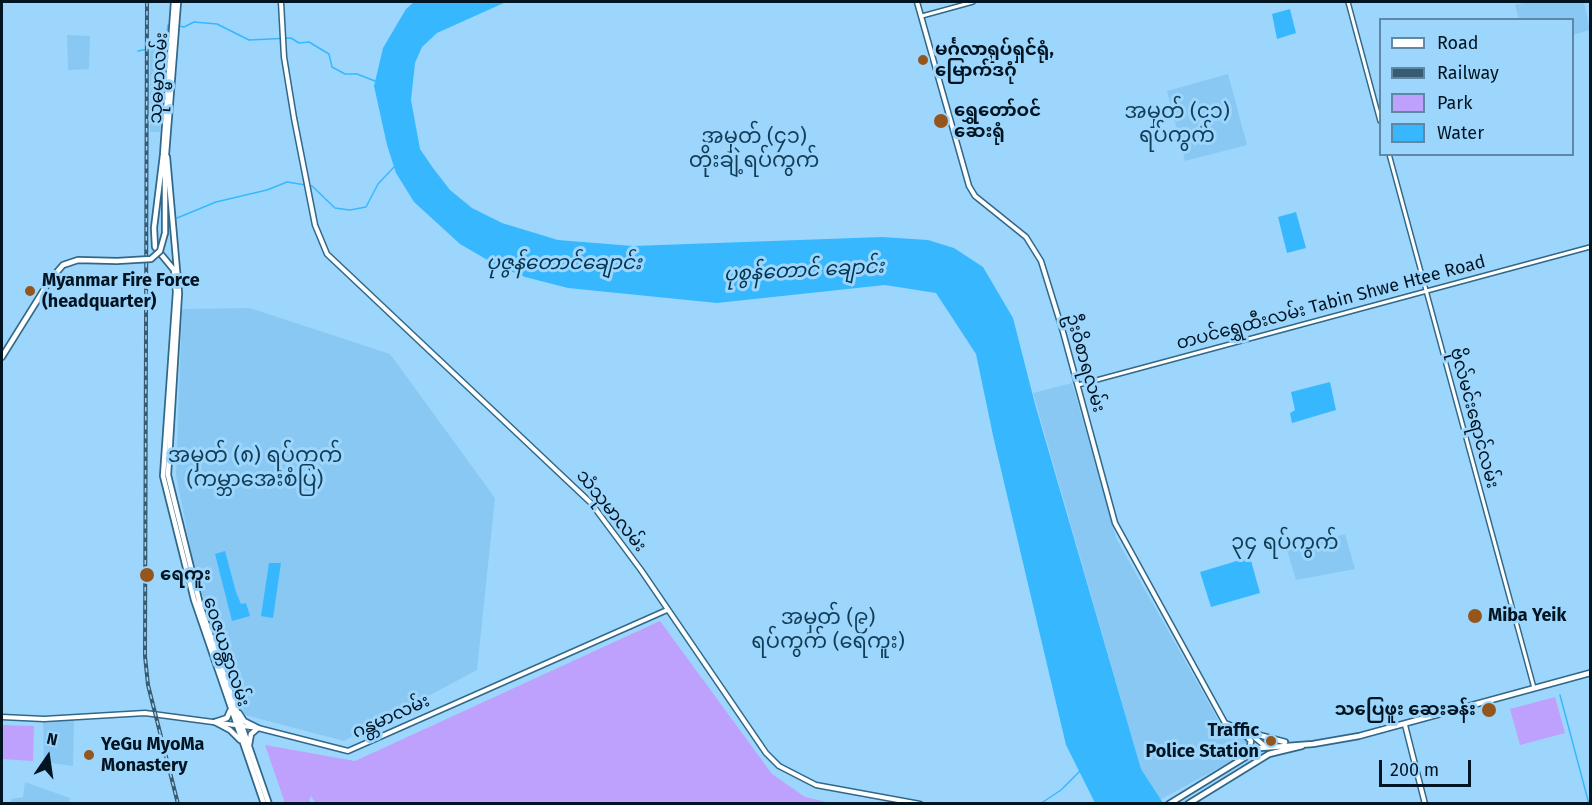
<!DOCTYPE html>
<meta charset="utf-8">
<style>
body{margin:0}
#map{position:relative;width:1592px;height:805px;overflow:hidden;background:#9dd6fd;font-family:"Fira Sans",sans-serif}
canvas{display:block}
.frame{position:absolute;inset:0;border:3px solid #001421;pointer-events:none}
.legend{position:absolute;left:1379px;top:18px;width:195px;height:138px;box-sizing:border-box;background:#9dd6fd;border:2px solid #5e88a5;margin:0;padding:8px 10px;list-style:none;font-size:18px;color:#001421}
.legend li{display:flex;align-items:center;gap:12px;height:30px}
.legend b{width:30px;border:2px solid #5e88a5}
.north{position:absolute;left:18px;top:727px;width:60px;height:60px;-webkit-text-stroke:4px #9dd6fd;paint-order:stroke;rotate:13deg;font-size:16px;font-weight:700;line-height:24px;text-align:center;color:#001421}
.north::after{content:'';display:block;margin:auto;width:21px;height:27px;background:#001421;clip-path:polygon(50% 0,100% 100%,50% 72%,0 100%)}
.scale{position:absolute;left:1379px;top:760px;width:92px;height:27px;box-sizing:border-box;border:3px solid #001421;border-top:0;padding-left:8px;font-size:18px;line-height:21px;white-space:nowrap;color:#001421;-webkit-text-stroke:4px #9dd6fd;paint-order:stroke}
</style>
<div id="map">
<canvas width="1592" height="805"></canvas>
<div class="frame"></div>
<ul class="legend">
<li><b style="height:8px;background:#fff"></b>Road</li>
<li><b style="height:8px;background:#395b71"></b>Railway</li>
<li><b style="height:16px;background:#bea1fc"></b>Park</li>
<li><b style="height:16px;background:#37b8fe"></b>Water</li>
</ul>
<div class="north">N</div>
<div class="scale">200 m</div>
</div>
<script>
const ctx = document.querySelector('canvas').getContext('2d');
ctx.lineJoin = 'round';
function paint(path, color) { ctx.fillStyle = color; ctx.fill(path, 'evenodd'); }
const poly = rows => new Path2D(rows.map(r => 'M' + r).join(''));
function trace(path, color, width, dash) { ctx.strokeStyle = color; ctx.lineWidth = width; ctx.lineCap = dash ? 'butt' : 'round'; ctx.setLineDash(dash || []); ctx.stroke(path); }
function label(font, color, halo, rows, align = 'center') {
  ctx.font = font + ' "Fira Sans","Noto Sans Myanmar",sans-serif'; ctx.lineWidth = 6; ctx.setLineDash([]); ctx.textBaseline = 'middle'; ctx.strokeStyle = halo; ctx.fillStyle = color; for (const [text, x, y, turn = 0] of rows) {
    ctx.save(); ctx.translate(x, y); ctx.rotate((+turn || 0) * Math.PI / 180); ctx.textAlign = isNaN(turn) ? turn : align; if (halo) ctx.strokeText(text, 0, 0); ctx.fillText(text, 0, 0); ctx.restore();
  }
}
paint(poly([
 [1528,2,1584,2,1590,30,1573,35,1572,20,1519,19,1515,5],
 [67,35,90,36,89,69,68,70],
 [166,43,160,132,150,132,150,51],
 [1228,74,1247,145,1185,161,1167,91],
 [250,308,390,354,495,498,477,670,344,741,245,715,196,576,176,475,182,309],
 [1072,383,1117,540,1220,723,1246,738,1248,743,1246,753,1160,800,1141,769,1033,393],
 [1345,534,1355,569,1296,580,1287,550],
 [74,718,73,766,44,762,43,721],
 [25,782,70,798,69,803,11,803,11,799,23,797]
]), '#89c8f2');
paint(poly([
 [660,621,772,774,805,797,831,803,316,804,311,796,309,800,312,803,285,803,265,745,355,761],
 [1555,697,1565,733,1520,745,1510,709],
 [2,725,34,726,33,761,2,759]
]), '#bea1fc');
paint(poly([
 [414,2,506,2,437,33,422,47,415,63,411,100,420,149,433,168,450,190,472,208,502,223,558,240,633,246,882,237,928,240,954,248,983,267,1013,318,1035,404,1141,769,1163,803,1095,803,1066,745,994,440,976,354,936,293,885,285,717,303,568,288,525,277,496,265,460,244,414,202,396,173,387,145,374,86,383,48,406,9],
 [1290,9,1296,33,1277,39,1272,14],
 [1296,212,1306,248,1287,253,1278,217],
 [1330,382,1336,410,1292,423,1290,413,1295,410,1291,392],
 [225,551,236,592,241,604,246,603,250,616,232,621,215,554],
 [1250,557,1260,593,1211,607,1200,572],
 [269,563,281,563,273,618,261,616]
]), '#37b8fe');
trace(poly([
 [179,26,184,27,194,22,217,24,249,40,291,38,299,43,309,42,329,54,332,67,345,74,357,74,375,81],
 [138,51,153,48,166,40,168,25,171,26],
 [177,218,216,202,267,190,287,182,312,186,335,208,350,210,366,207,378,184,395,166],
 [1560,695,1589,804],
 [1040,804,1061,790,1081,770]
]), '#37b8fe', 1.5);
const tertiary = poly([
 [1348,2,1380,121],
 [922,16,973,2],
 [1389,154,1534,688],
 [1078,385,1590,247]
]);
const secondary = poly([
 [281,2,284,57,294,118,315,225,327,254,591,503,641,570,766,753,779,766,816,785,920,804],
 [917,2,969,186,975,196,1026,237,1041,261,1063,332,1115,523,1225,723,1248,732,1266,747],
 [2,717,44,719,145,713,258,728,348,751,667,610],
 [1405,725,1425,804]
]);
const primary = poly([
 [174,2,163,155,154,228,155,247,174,270,176,292,163,476,194,600,264,804],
 [167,157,179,293,168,475,201,608,269,804],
 [165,233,165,167,178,2],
 [2,357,50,280,63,265,78,260,117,261],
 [239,713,244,721,258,728,251,734,249,745],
 [215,722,230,730,240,740],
 [215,722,227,718,230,711],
 [1241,730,1251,741,1248,755],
 [1248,732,1285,742],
 [1169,804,1260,748,1313,744,1359,736,1590,673],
 [1188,804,1269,754,1302,746]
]);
trace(tertiary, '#316889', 6);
trace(secondary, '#316889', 7);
trace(primary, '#316889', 8);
trace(tertiary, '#fff', 3);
trace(secondary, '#fff', 4);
trace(primary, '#fff', 4.5);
const rail = poly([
 [147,2,145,656,148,685,178,804]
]);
trace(rail, '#395b71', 4);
trace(rail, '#9dd6fd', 1.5, [4.5]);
const primaryBridge = poly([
 [117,261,151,259,160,251,165,233]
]);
trace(primaryBridge, '#316889', 8, []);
trace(primaryBridge, '#fff', 4.5);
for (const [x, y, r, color] of [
 [923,60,6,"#95561e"],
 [941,121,8,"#95561e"],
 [30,291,6,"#95561e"],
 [147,575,8,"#95561e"],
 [1475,616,8,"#95561e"],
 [1489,710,8,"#95561e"],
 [1271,741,6,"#95561e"],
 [89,755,6,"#95561e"]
]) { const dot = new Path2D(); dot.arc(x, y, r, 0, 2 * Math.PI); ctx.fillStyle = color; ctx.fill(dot); trace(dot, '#9dd6fd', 2); }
label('bold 18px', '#001421', '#9dd6fd', [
 ["မင်္ဂလာရုပ်ရှင်ရုံ,",935,50],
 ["မြောက်ဒဂုံ",935,71],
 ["ရွှေတော်ဝင်",954,111],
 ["ဆေးရုံ",954,132],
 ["Myanmar Fire Force",42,281],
 ["(headquarter)",42,302],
 ["ရေကူး",160,575],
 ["Miba Yeik",1488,616],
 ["သပြေဖူး ဆေးခန်း",1476,710,"right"],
 ["Traffic",1259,731,"right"],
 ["Police Station",1259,752,"right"],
 ["YeGu MyoMa",101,745],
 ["Monastery",101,766]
], 'left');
label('18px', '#001421', '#9dd6fd', [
 ["သုဓမ္မာလမ်း",159,78,-86],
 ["တပင်ရွှေထီးလမ်း Tabin Shwe Htee Road",1331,303,-15],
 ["ဦးဝိစာရလမ်း",1085,363,74],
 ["ဗိုလ်မင်းရောင်လမ်း",1474,418,75],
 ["သံသုမာလမ်း",611,511,51],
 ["ဝေဇယန္တာလမ်း",226,652,72],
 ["ဂန္တမာလမ်း",391,717,-24]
]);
label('italic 20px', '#003450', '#9dd6fd', [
 ["ပုဇွန်တောင်ချောင်း",564,263],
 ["ပုစွန်တောင် ချောင်း",804,271,-3]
]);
label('21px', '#123d56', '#9dd6fd', [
 ["အမှတ် (၄၁)",1177,112],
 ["ရပ်ကွက်",1177,136],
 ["အမှတ် (၄၁)",754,137],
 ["တိုးချဲ့ရပ်ကွက်",754,161],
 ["အမှတ် (၈) ရပ်ကွက်",255,456],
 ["(ကမ္ဘာအေးစံပြ)",255,480],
 ["၃၄ ရပ်ကွက်",1285,543],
 ["အမှတ် (၉)",828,618],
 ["ရပ်ကွက် (ရေကူး)",828,642]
]);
</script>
